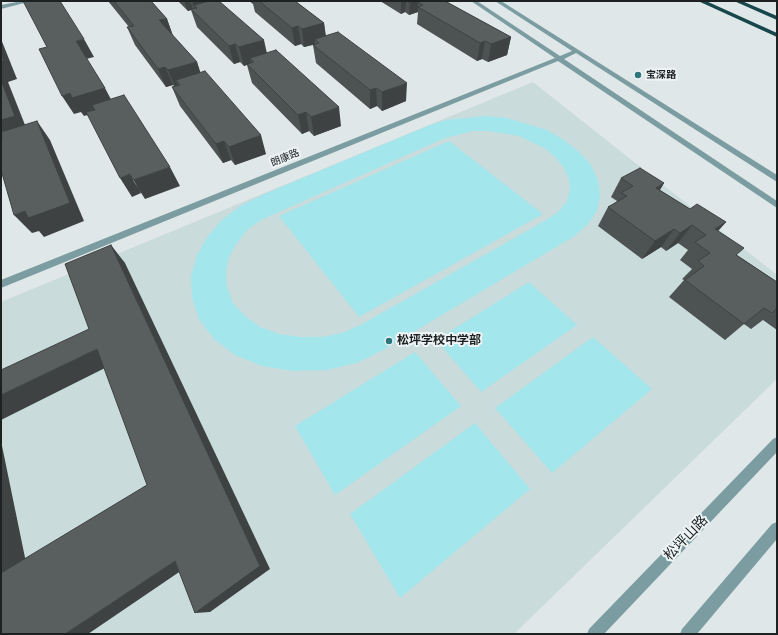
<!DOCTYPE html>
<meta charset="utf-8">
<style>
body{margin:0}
#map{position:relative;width:778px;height:635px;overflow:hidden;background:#e0e7e8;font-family:Lora,serif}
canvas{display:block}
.frame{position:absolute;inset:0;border:2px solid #1e2121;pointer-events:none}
</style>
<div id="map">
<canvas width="778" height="635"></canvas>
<div class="frame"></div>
</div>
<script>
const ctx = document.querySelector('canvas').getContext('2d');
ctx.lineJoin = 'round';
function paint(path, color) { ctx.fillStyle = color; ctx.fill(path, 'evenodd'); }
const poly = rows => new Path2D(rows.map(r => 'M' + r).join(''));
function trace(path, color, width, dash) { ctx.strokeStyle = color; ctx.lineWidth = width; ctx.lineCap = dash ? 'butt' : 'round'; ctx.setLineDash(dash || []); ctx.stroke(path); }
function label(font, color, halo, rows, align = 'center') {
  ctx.font = font + ' Lora,"Noto Sans SC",serif'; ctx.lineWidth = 4; ctx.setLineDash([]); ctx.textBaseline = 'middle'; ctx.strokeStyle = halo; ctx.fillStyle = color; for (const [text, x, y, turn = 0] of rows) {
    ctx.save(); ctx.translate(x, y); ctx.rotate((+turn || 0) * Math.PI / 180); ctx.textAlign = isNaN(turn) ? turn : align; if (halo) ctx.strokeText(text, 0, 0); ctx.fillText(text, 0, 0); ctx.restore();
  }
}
paint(poly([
 [533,82,777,275,777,379,514,634,1,634,1,302]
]), '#cadbdc');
paint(poly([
 [486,116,507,118,547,130,564,140,579,152,591,165,598,180,600,196,597,211,587,225,573,237,383,350,357,363,326,370,293,371,262,366,235,355,214,339,199,319,192,298,191,276,197,255,208,236,223,219,242,205,262,195,430,125,446,120],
 [473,131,488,131,519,136,546,149,556,158,564,168,569,179,570,190,567,201,559,211,548,219,364,323,345,332,323,337,300,337,279,334,260,327,245,316,233,303,227,287,226,272,229,257,237,243,247,230,261,220,445,138],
 [449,141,543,214,359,317,279,216],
 [529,282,577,325,481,392,436,340],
 [593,337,652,389,552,473,495,408],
 [415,352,461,406,335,495,295,426],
 [475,423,530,489,400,598,350,514]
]), '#a3e6ec');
paint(poly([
 [22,1,32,1,1,9,1,5,22,1],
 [471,1,477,1,560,56,572,51,495,1,501,1,777,175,777,182,576,53,564,59,777,201,777,208,558,61,1,288,1,280,555,58,471,1],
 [777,437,777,452,604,634,587,634,589,629,773,439,777,437],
 [777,522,777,539,697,634,680,634,682,629,772,524,777,522]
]), '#7b9da1');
paint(poly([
 [698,1,706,1,777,33,777,37,698,1],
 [734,1,742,1,777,16,777,20,734,1]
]), '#17474b');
paint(poly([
 [108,1,151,1,167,19,173,36,197,62,200,73,266,154,235,165,231,160,223,163,180,106,172,87,174,86,173,85,166,87,135,45,127,27,129,27],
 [178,1,219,1,267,53,341,126,314,136,309,131,302,134,252,83,247,65,244,66,240,62,234,64,197,27,191,10,188,11],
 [249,1,295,1,324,23,326,36,406,101,382,111,377,106,370,109,316,63,313,45,304,47,301,44,295,46,255,12,253,4],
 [380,1,445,1,511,37,507,55,488,62,482,59,477,61,417,24,418,12,409,15,405,12,401,14],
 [621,178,664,183,660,190,690,209,726,222,718,231,737,255,777,282,777,330,763,320,751,329,744,324,725,340,669,297,684,280,682,279,692,269,680,260,688,250,678,243,666,251,661,247,642,259,598,226,608,207,616,203,617,201,611,197]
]), '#4d5252');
paint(poly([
 [184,1,190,1,193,10,191,9,191,10,188,11],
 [192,1,216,1,197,8,194,5,196,13],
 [401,1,406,1,405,12,401,14],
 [415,1,429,1,418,2,418,12,409,15,410,3],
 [167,19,173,36,159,20],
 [324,23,326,41,315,39,315,44,304,47,302,29],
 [298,26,301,44,295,46,292,28],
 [511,37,507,55,488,62,491,44],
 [1,39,17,79,8,82,29,135,1,144],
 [84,39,94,57,86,59,76,41],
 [264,40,268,58,250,58,251,63,244,66,239,47],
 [485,41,482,59,477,61,480,43],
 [235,44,240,62,234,64,229,46],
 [197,62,203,80,176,80,179,88,176,89,168,70],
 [165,67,173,85,166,87,158,69],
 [407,83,406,101,382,111,382,92],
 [105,88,115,107,84,116,81,112,74,114,62,96,70,93],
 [376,88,377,106,370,109,370,90],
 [339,107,341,126,314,136,311,117],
 [306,112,309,131,302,134,298,115],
 [37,121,50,140,84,221,44,237,39,231,32,233,14,215,25,211],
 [261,135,266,154,235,165,229,147],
 [224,141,231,160,223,163,216,144],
 [170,167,180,186,145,199,133,180],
 [130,174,141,193,132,197,120,178],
 [664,183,652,202,656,188],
 [726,222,710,240,715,229],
 [692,225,678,243,666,251,680,233],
 [674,229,661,247,642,259,655,241],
 [111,245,125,263,270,569,210,612,195,613],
 [97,349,113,364,1,420,1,395],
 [1,441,29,577,1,574],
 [175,561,191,564,88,634,65,634]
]), '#3e4242');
const building = poly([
 [23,1,60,1,84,39,76,41,105,88,72,98,70,93,62,96,39,49,47,47,23,1],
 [114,1,151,1,167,19,159,20,197,62,168,70,165,67,158,69,127,27,134,26,114,1],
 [209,1,219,1,264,40,239,47,235,44,229,46,191,9,197,8,194,5,209,1],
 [259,1,295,1,324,23,302,29,298,26,292,28,259,1],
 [407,1,415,1,410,3,407,1],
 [422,1,445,1,511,37,491,44,485,41,480,43,418,7,423,5,418,2,422,1],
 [338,32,407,83,382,92,376,88,370,90,313,45,319,43,315,39,338,32],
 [276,50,339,107,311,117,306,112,298,115,247,64,254,62,250,58,276,50],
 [1,53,4,61,1,61,1,53],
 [205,71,261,135,229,147,224,141,216,144,172,87,180,85,176,80,205,71],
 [1,80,15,116,1,120,1,80],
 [124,95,170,167,133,180,130,174,120,178,86,112,95,110,92,105,124,95],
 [37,121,70,203,28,218,25,211,14,215,1,170,1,138,2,138,1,132,37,121],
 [640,168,664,183,656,188,690,209,697,204,726,222,715,229,744,248,736,255,777,282,777,308,772,313,764,308,744,324,685,280,704,266,698,261,710,253,695,242,706,235,692,225,680,233,674,229,655,241,608,207,627,196,621,193,633,186,621,178,640,168],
 [111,245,260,566,195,613,175,561,65,634,1,634,1,573,147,485,97,349,1,395,1,370,89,329,65,264,111,245]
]);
paint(building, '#595f5f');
trace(building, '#3e4242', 1);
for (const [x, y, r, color] of [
 [638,75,4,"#2d767d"],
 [389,341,4,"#2d767d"]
]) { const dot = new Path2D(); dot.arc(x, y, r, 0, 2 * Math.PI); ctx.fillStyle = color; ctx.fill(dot); trace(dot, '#edf4f5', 1.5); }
label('bold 10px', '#1e2121', '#edf4f5', [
 ["宝深路",646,75]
], 'left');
label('10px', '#1e2121', '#edf4f5', [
 ["朗康路",285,158,-22]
]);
label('bold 12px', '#1e2121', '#edf4f5', [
 ["松坪学校中学部",397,341]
], 'left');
label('14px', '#1e2121', '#edf4f5', [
 ["松坪山路",686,538,-46]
]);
</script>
